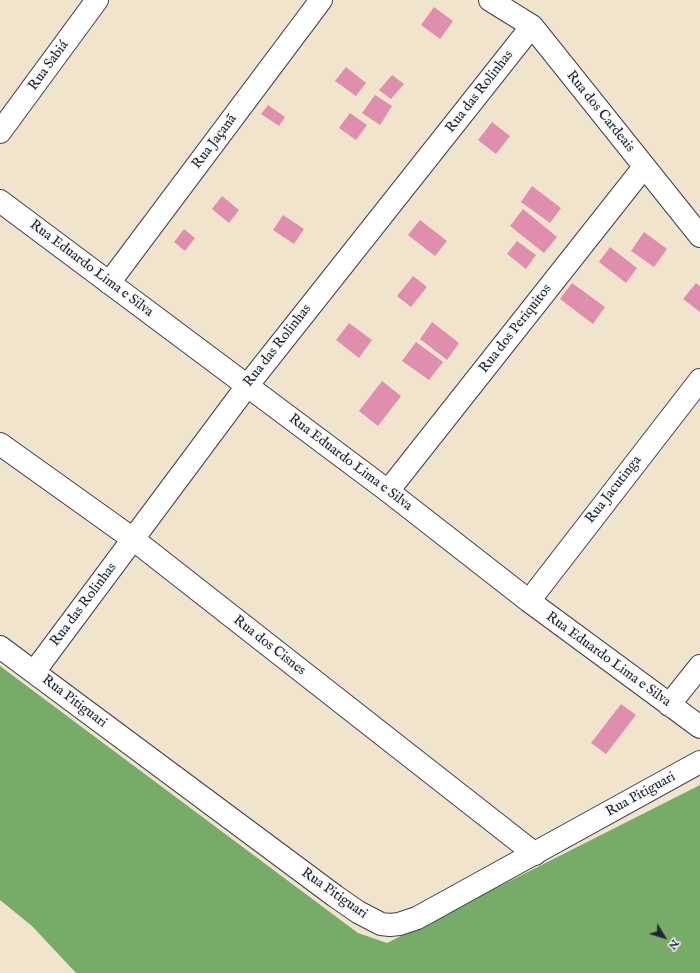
<!DOCTYPE html>
<meta charset="utf-8">
<style>
body{margin:0}
#map{position:relative;width:700px;height:973px;overflow:hidden;background:#f1e4cc;font-family:"IM FELL English",serif}
canvas{display:block}
.north{position:absolute;left:644px;top:917px;width:40px;height:40px;-webkit-text-stroke:3px #f6f6f2;paint-order:stroke;rotate:128deg;font-size:11px;font-weight:700;line-height:16px;text-align:center;color:#22223b}
.north::after{content:'';display:block;margin:auto;width:14px;height:18px;background:#22223b;clip-path:polygon(50% 0,100% 100%,50% 72%,0 100%)}
</style>
<div id="map">
<canvas width="700" height="973"></canvas>
<div class="north">N</div>
</div>
<script>
const ctx = document.querySelector('canvas').getContext('2d');
ctx.lineJoin = 'round';
function paint(path, color) { ctx.fillStyle = color; ctx.fill(path, 'evenodd'); }
const poly = rows => new Path2D(rows.map(r => 'M' + r).join(''));
function trace(path, color, width, dash) { ctx.strokeStyle = color; ctx.lineWidth = width; ctx.lineCap = dash ? 'butt' : 'round'; ctx.setLineDash(dash || []); ctx.stroke(path); }
function label(font, color, halo, rows, align = 'center') {
  ctx.font = font + ' "IM FELL English",serif'; ctx.lineWidth = 3; ctx.setLineDash([]); ctx.textBaseline = 'middle'; ctx.strokeStyle = halo; ctx.fillStyle = color; for (const [text, x, y, turn = 0] of rows) {
    ctx.save(); ctx.translate(x, y); ctx.rotate((+turn || 0) * Math.PI / 180); ctx.textAlign = isNaN(turn) ? turn : align; if (halo) ctx.strokeText(text, 0, 0); ctx.fillText(text, 0, 0); ctx.restore();
  }
}
paint(poly([
 [0,666,358,933,387,943,700,785,700,973,76,973,32,926,0,900]
]), '#77ab68');
paint(poly([
 [434,7,453,21,440,39,421,25],
 [346,67,366,83,356,96,335,81],
 [392,75,404,84,391,99,379,90],
 [375,95,392,106,380,125,362,113],
 [268,105,285,117,279,126,261,114],
 [350,113,367,125,356,140,339,128],
 [492,122,510,136,496,154,478,140],
 [532,186,561,208,550,223,521,202],
 [222,196,239,210,229,223,212,209],
 [523,209,557,237,544,253,510,226],
 [283,215,304,229,294,244,273,230],
 [420,220,447,241,435,256,408,235],
 [184,229,195,238,185,251,174,242],
 [644,232,667,249,654,267,631,251],
 [517,241,536,255,526,269,507,254],
 [610,247,637,268,626,283,599,262],
 [413,276,427,287,411,307,397,296],
 [572,283,605,307,593,324,560,299],
 [696,283,700,286,700,312,683,299],
 [432,322,459,343,447,360,420,339],
 [349,323,372,340,359,358,336,340],
 [416,342,443,362,429,380,402,361],
 [382,381,401,396,378,426,359,411],
 [621,704,636,715,606,754,591,743]
]), '#df8eae');
const minor = poly([
 [490,0,532,26,700,236],
 [0,132,97,0],
 [0,201,388,491,529,601,700,727],
 [109,283,321,0],
 [0,444,133,539,535,854],
 [388,491,644,167],
 [529,601,700,380],
 [0,647,335,896,358,912,381,924,390,925,399,924,417,918,700,762],
 [34,672,247,386,532,26],
 [669,705,700,666]
]);
trace(minor, '#413f51', 24);
trace(minor, '#fff', 22);
label('14px', '#22223b', '#f6f6f2', [
 ["Rua Sabiá",49,66,-54],
 ["Rua das Rolinhas",480,92,-52],
 ["Rua dos Cardeais",600,112,51],
 ["Rua Jaçanã",215,142,-53],
 ["Rua Eduardo Lima e Silva",91,269,37],
 ["Rua dos Periquitos",516,329,-52],
 ["Rua das Rolinhas",278,346,-52],
 ["Rua Eduardo Lima e Silva",350,463,37],
 ["Rua Jacutinga",614,490,-52],
 ["Rua das Rolinhas",84,605,-53],
 ["Rua dos Cisnes",269,646,38],
 ["Rua Eduardo Lima e Silva",608,660,36],
 ["Rua Pitiguari",74,702,37],
 ["Rua Pitiguari",641,795,-29],
 ["Rua Pitiguari",334,894,35]
]);
</script>
